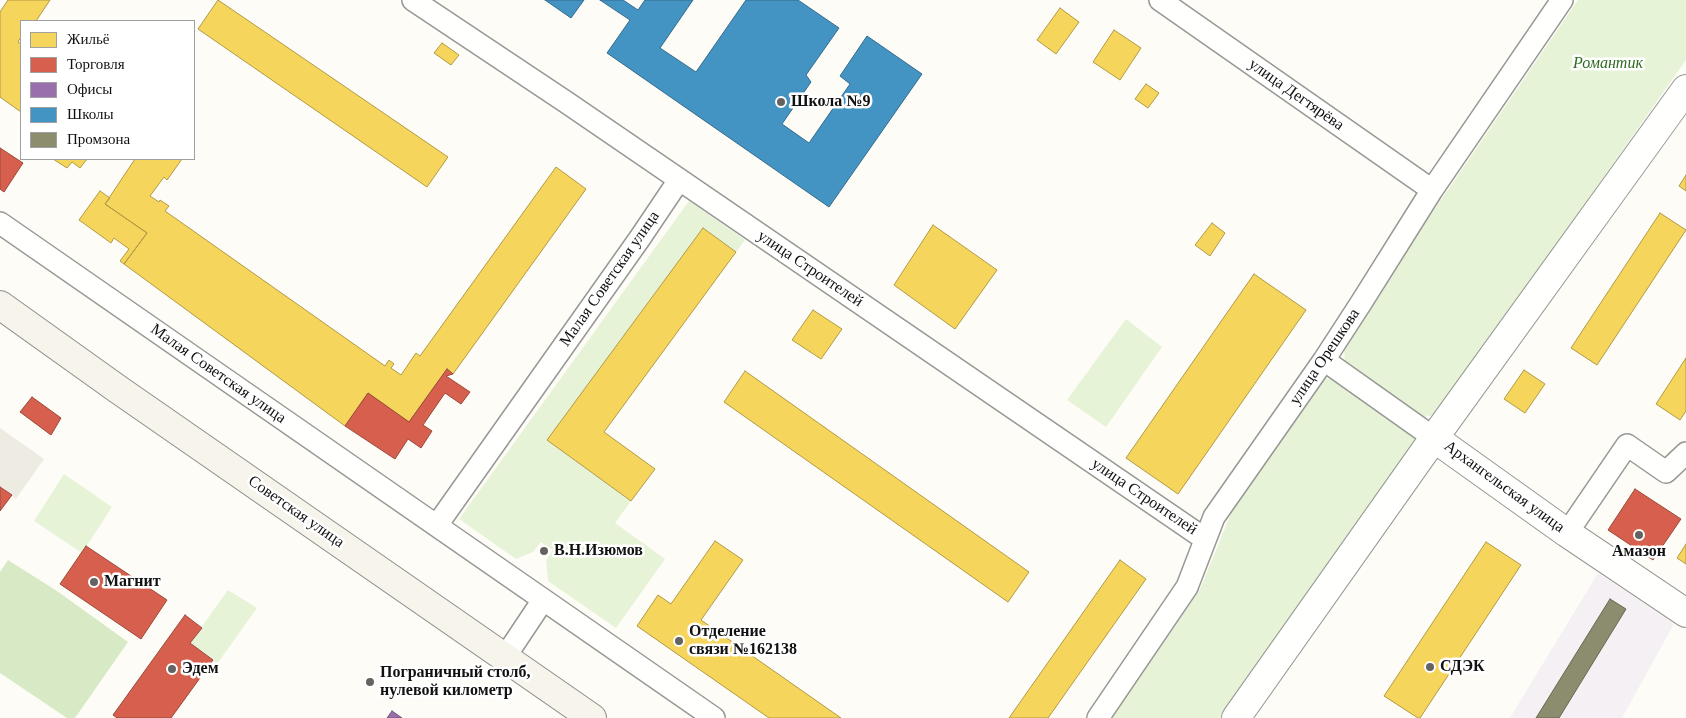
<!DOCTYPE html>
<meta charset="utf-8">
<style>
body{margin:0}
#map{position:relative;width:1686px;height:718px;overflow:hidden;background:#fdfcf7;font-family:Georgia,serif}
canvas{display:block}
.legend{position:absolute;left:20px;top:20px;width:175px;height:140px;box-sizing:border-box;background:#fff;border:1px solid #a0a0a0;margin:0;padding:6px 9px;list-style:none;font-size:15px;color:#111}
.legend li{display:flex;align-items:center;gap:10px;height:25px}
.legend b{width:25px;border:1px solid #a0a0a0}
</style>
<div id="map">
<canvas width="1686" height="718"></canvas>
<ul class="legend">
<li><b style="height:14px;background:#f6d55c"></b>Жильё</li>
<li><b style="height:14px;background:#d6604d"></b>Торговля</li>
<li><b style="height:14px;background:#9970ab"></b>Офисы</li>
<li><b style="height:14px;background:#4393c3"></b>Школы</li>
<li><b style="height:14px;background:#8c8c6e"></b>Промзона</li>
</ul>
</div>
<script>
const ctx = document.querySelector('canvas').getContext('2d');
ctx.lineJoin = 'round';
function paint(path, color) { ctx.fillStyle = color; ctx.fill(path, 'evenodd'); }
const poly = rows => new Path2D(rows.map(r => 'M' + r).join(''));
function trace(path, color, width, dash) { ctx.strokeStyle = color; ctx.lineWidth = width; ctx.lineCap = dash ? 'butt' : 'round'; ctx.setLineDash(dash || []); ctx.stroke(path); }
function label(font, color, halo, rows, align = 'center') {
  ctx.font = font + ' Georgia,serif'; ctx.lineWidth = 5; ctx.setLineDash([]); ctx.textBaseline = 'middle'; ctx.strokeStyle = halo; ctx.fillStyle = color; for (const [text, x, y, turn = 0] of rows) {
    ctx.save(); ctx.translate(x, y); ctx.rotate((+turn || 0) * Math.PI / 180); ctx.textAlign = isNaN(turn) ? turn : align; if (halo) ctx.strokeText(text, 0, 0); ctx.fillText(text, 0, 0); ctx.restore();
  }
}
paint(poly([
 [1598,573,1674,624,1622,718,1510,718]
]), '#f5f0f3');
paint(poly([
 [1578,0,1686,0,1686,60,1436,415,1422,417,1345,360,1343,343],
 [689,201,745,240,736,252,703,228,548,440,631,501,615,523,665,559,616,628,548,581,546,560,553,550,541,542,533,552,516,559,459,519],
 [1126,319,1162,347,1106,427,1067,400],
 [1337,378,1421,437,1221,718,1112,718,1201,587,1236,501,1323,379],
 [64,474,112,507,82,553,34,521],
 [228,590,257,608,217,664,190,643]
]), '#e7f3d7');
paint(poly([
 [8,560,57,591,128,642,75,718,67,718,0,673,0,572]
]), '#d8eac5');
paint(poly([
 [0,428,44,459,16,499,0,487]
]), '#edebe2');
const homes = poly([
 [8,0,50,0,36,21,21,21,21,37,18,42,21,44,21,112,0,97,0,12,8,0],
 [218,0,448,157,427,187,198,29,218,0],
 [1060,8,1079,22,1056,54,1037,40,1060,8],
 [1114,30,1141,48,1120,80,1093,62,1114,30],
 [442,43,459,55,451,65,434,53,442,43],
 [1146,84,1159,93,1148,108,1135,99,1146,84],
 [53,159,87,159,80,168,72,162,67,168,53,159],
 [135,159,182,159,167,180,164,177,150,196,159,202,160,200,169,206,165,211,385,366,389,360,394,364,391,368,401,375,416,353,420,356,556,167,586,189,453,374,447,369,409,422,368,393,345,426,124,264,147,233,105,204,135,159],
 [1686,175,1686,191,1679,186,1686,175],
 [100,191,110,198,105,204,147,233,124,264,120,261,129,249,114,238,111,243,79,220,100,191],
 [1660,213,1686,230,1597,365,1571,348,1660,213],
 [1212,223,1225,233,1210,256,1195,245,1212,223],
 [933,225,997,270,955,329,894,285,933,225],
 [703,228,736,252,604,432,655,469,631,501,547,440,703,228],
 [1254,274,1306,310,1178,494,1126,458,1254,274],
 [813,310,842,329,821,359,792,340,813,310],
 [1686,358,1686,411,1680,420,1656,404,1686,358],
 [1524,370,1545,384,1525,413,1504,399,1524,370],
 [745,371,1029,572,1008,602,724,402,745,371],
 [715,541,743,560,701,620,841,718,769,718,637,626,658,595,671,604,715,541],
 [1486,542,1521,565,1420,718,1418,718,1384,696,1486,542],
 [1686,544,1686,564,1677,558,1686,544],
 [1120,560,1146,579,1048,718,1009,718,1120,560]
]);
paint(homes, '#f6d55c');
trace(homes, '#b19a46', 1);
const shops = poly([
 [0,148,23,163,4,192,0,189,0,148],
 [447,369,453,374,446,376,470,392,461,404,445,393,423,425,432,431,421,448,408,439,395,459,345,426,368,393,409,422,447,369],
 [32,397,61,418,51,435,20,412,32,397],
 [0,487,12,495,0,511,0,487],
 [1635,489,1681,519,1653,560,1608,530,1635,489],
 [86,546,167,600,141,639,60,584,86,546],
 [185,615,202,628,190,643,213,660,171,718,117,718,113,715,185,615]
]);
paint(shops, '#d6604d');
trace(shops, '#9b483b', 1);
const offices = poly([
 [392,711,402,718,387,718,392,711]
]);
paint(offices, '#9970ab');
trace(offices, '#70547d', 1);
const schools = poly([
 [545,0,584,0,571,18,545,0],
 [600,0,623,0,638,10,645,0,693,0,660,48,696,72,746,0,798,0,839,28,806,75,811,82,782,124,809,143,850,84,840,76,867,36,922,74,829,207,607,53,630,20,600,0]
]);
paint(schools, '#4393c3');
trace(schools, '#346c8e', 1);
const industry = poly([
 [1610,599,1626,609,1559,718,1536,718,1610,599]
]);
paint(industry, '#8c8c6e');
trace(industry, '#676752', 1);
const minor = poly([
 [413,0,566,102,1205,539],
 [1160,0,1432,190],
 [0,223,714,718],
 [1324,360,1434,438],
 [437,525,640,238,679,180],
 [1567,533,1627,445,1666,472,1686,453],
 [505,657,543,600],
 [1098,718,1187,587,1214,517,1324,360,1361,303,1432,190,1562,0]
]);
const tertiary = poly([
 [1434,438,1567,533,1686,613],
 [1236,718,1434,438,1686,89]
]);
const secondary = poly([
 [0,305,119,390,592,718]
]);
trace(minor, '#979795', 24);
trace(tertiary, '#979795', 30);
trace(secondary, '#8e8d8b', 30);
trace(minor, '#fffffe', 21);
trace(tertiary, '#fffffe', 28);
trace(secondary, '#f6f4eb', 28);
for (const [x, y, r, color] of [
 [781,102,5,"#646362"],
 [1639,535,5,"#646362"],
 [544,551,5,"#646362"],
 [94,582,5,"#646362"],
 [679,641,5,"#646362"],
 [1430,667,5,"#646362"],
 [172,669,5,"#646362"],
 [370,682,5,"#646362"]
]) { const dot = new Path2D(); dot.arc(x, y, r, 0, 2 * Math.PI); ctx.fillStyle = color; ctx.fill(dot); trace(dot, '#fff', 2); }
label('italic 16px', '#2f6b1f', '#fff', [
 ["Романтик",1608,64]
]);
label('16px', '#111', '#fff', [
 ["улица Дегтярёва",1296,95,35],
 ["улица Строителей",810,269,34],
 ["Малая Советская улица",610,279,-55],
 ["улица Орешкова",1325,357,-56],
 ["Малая Советская улица",218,374,35],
 ["Архангельская улица",1504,487,36],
 ["улица Строителей",1144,497,34],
 ["Советская улица",296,512,35]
]);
label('bold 16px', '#111', '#fff', [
 ["Школа №9",791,102],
 ["В.Н.Изюмов",554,551],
 ["Амазон",1639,552,"center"],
 ["Магнит",104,582],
 ["Отделение",689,632],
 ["связи №162138",689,650],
 ["СДЭК",1440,667],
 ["Эдем",182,669],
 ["Пограничный столб,",380,673],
 ["нулевой километр",380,691]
], 'left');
</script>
